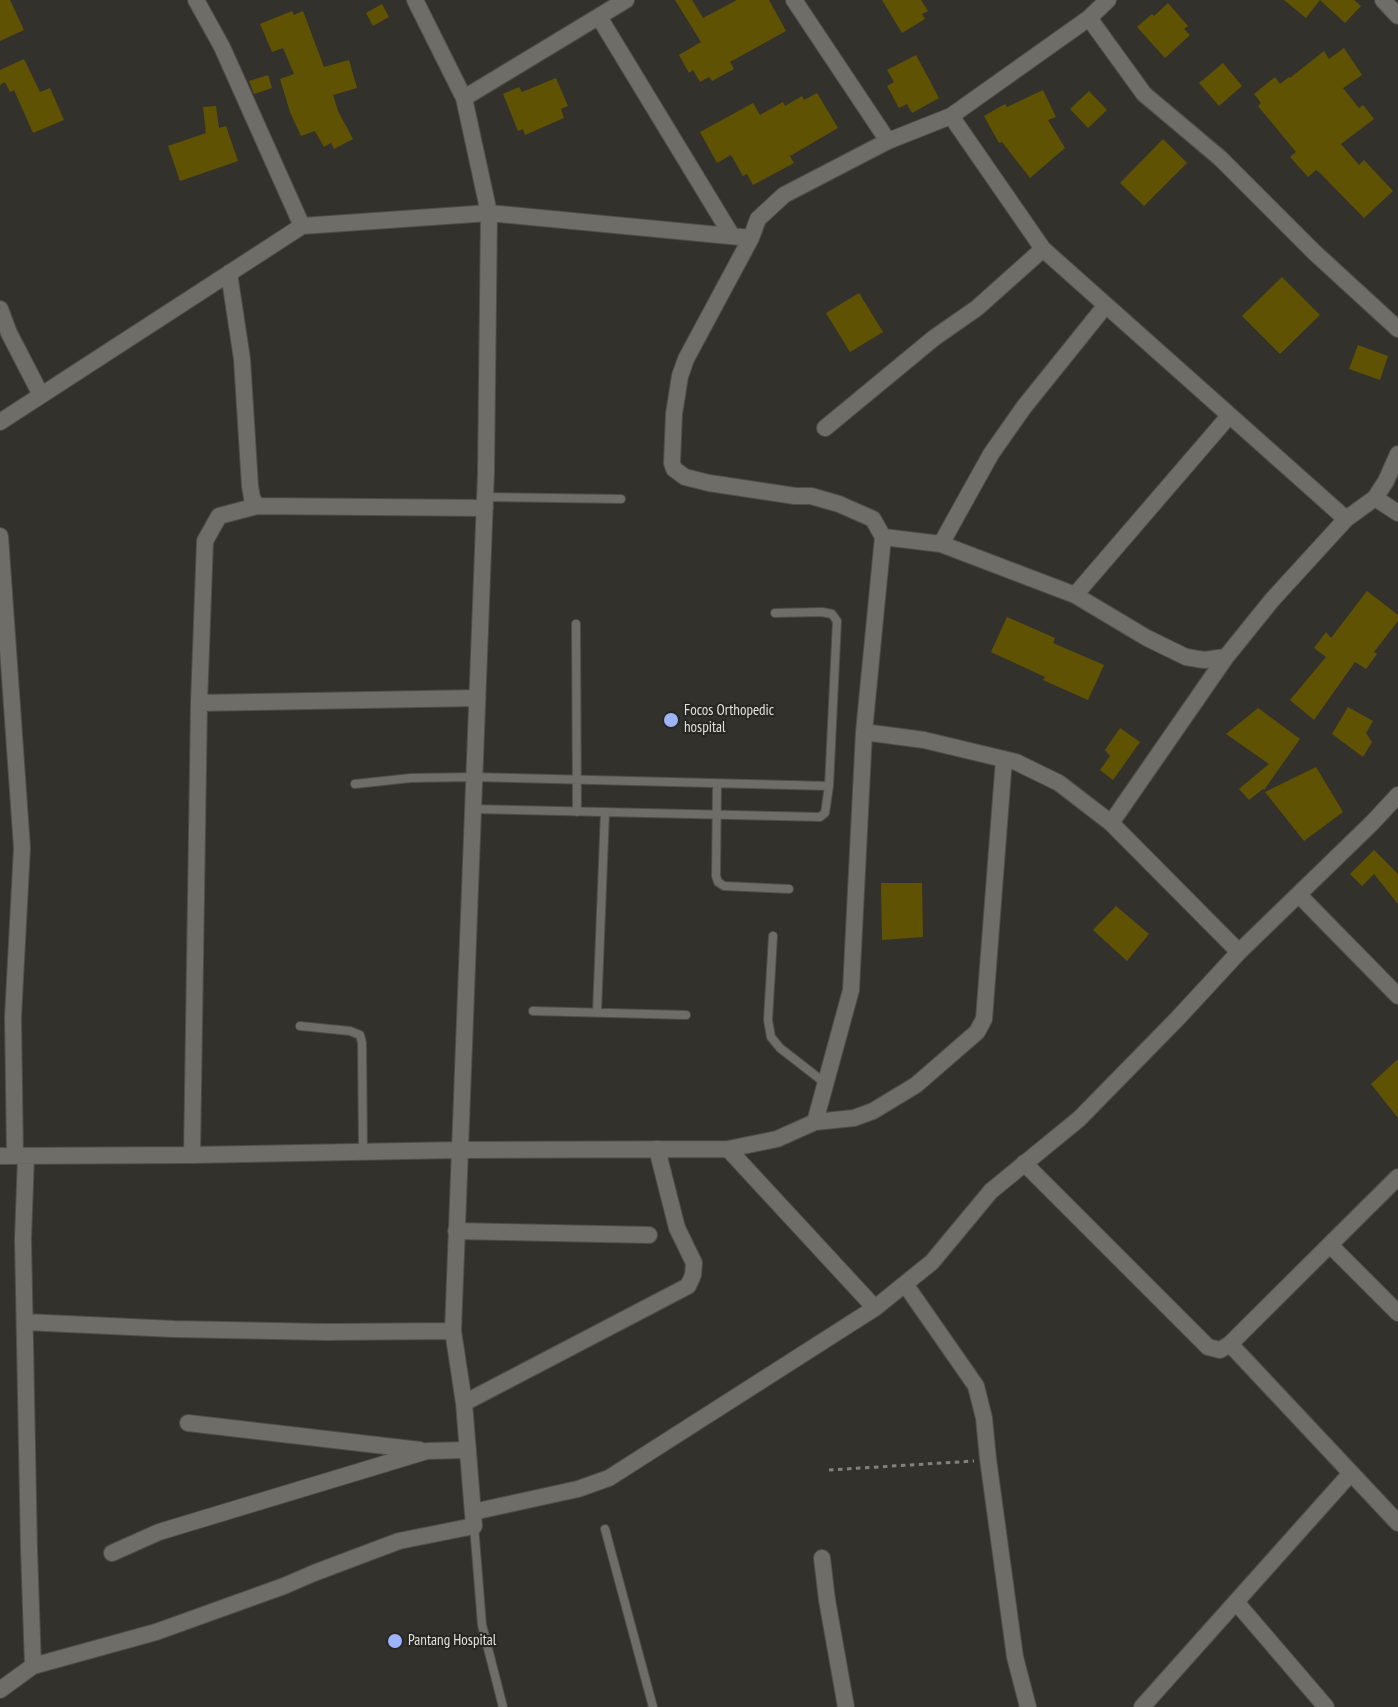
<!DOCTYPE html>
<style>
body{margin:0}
canvas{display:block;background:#32312b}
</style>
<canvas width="1398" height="1707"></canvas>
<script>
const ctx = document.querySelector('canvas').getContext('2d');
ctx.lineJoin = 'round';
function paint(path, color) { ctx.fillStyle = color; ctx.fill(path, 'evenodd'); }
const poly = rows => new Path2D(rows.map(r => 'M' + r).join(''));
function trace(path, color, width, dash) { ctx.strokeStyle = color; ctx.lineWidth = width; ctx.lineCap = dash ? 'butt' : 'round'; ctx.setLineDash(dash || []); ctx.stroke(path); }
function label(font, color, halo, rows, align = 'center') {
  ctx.font = font + ' "PT Sans Narrow",sans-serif'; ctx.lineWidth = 4.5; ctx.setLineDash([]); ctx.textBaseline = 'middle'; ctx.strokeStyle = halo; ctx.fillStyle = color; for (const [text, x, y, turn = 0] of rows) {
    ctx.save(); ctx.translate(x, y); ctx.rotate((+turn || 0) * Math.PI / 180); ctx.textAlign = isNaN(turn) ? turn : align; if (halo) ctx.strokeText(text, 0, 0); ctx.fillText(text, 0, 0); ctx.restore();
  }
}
paint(poly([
 [0,0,10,0,24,30,0,41],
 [675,0,692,0,703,18,737,0,769,0,786,31,730,62,734,69,712,81,709,77,700,82,693,70,689,73,679,55,701,42],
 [882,0,921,0,928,11,922,14,925,19,902,33],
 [1284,0,1354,0,1361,6,1345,23,1320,0,1306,18],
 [1168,3,1188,26,1184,29,1190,35,1165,58,1137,27,1152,14,1154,16],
 [382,4,389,17,373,26,366,13],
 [292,11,294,15,303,11,324,67,349,60,357,88,333,95,338,111,353,139,334,149,331,143,324,147,315,131,301,136,290,112,280,79,294,74,283,48,272,52,260,24],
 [1344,48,1362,75,1343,88,1359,108,1363,105,1374,119,1341,144,1359,165,1364,160,1393,191,1364,218,1320,173,1316,170,1308,177,1290,157,1296,152,1258,106,1261,103,1254,94,1275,77,1280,84,1289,77,1290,78,1324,51,1329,59],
 [916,55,939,98,912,113,907,104,899,108,887,86,894,82,887,70],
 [24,59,40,92,50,88,64,120,33,133,14,90,10,92,5,82,0,85,0,70],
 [1223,63,1242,86,1219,106,1199,83],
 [268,75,272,88,254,94,249,81],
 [556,78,568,106,561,109,564,118,525,135,523,129,518,131,503,94,519,87,522,92],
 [1043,90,1056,117,1048,120,1065,148,1030,178,1002,142,999,143,984,116,1005,104,1007,107],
 [1089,91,1107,110,1088,128,1070,109],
 [817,93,838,128,790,156,794,163,753,185,747,174,743,176,731,155,717,163,700,132,753,103,760,115,783,102,785,106,802,96,804,100],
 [216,106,219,128,226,126,238,161,180,181,168,146,206,133,203,107],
 [1163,139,1187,163,1144,206,1120,183],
 [1282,277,1320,315,1280,354,1242,316],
 [859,293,883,332,850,352,826,313],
 [1358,345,1388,356,1380,380,1349,369],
 [1367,591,1398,615,1398,621,1374,652,1377,654,1366,669,1355,662,1314,720,1290,700,1326,657,1314,648,1326,632,1331,638],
 [1007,617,1055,638,1053,643,1104,665,1088,700,1043,680,1045,677,991,652],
 [1348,707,1373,721,1366,733,1372,742,1363,757,1332,734],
 [1258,708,1300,739,1264,790,1263,789,1249,800,1239,789,1269,764,1226,734],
 [1120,728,1140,742,1113,780,1100,770,1110,756,1105,750],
 [1316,767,1343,812,1304,841,1265,792],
 [1374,850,1398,874,1398,904,1374,874,1362,886,1350,874],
 [881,883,922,883,923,937,882,940],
 [1116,906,1149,934,1127,961,1093,930],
 [1398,1059,1398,1118,1371,1084]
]), '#605203');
const service = poly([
 [485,497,621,499],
 [775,613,822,612,832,614,837,621,829,786],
 [576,624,577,812],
 [355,784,411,778,474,777,829,786,825,813,820,817,473,809],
 [717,784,716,876,718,882,724,886,789,889],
 [773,936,768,1020,771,1037,780,1048,825,1083],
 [533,1011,686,1015],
 [597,1012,605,812],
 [300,1026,350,1031,360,1035,362,1043,363,1151],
 [474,1526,482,1625,503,1707],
 [605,1529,653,1707]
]);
const minor = poly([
 [196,0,222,47,302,226],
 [794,0,888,141,951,116,1089,18,1108,0],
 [1383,0,1398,16],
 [599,17,732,236],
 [1089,18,1144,94,1220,158,1314,252,1398,329],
 [464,98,626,0],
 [951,116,1043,249,1346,519],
 [229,273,242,359,250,486,252,498,257,506],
 [0,309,9,333,41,395],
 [0,422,302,226,489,213,751,238],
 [825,428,934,338,977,308,1043,249],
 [1375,498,1398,513],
 [0,536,22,848,13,1017,15,1156],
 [883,537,941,544,1075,595,1147,638,1186,657,1204,660,1226,657],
 [941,544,991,454,1024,407,1106,305],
 [1075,595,1229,416],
 [199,703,477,698],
 [864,732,924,740,1016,762,1059,783,1111,823,1239,952],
 [1111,823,1226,657,1272,600,1346,519,1375,498,1386,481,1398,454],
 [1299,895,1398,996],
 [815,1122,854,1118,873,1111,916,1085,977,1032,984,1019,1004,759],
 [728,1149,875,1308],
 [192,1155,199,703,205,541,219,516,257,506,485,508],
 [0,1156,192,1155,459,1150,728,1149,777,1139,815,1122,851,990,864,732,883,537,873,519,839,504,811,496,795,496,709,483,685,477,674,469,672,463,674,414,680,376,686,359,751,238,758,219,784,195,888,141],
 [26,1156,23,1239,29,1550,33,1666],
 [1024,1163,1208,1347,1220,1350,1230,1344,1398,1177],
 [456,1231,649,1235],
 [1330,1245,1398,1313],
 [905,1284,976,1386,984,1418,988,1459,1015,1657,1028,1707],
 [25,1322,174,1329,326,1332,453,1331],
 [1230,1344,1398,1523],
 [464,1403,688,1286,693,1275,694,1263,677,1228,657,1149],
 [188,1423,420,1450],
 [473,1512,578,1489,609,1478,875,1308,932,1262,991,1191,1079,1119,1178,1018,1239,952,1372,823,1398,795],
 [112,1553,159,1532,427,1451,468,1450],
 [822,1558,827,1600,846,1707],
 [1236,1602,1326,1707],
 [0,1690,33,1666,156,1632,284,1586,314,1573,399,1541,474,1526,464,1403,453,1331,486,473,489,213,464,98,415,0],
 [1142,1707,1351,1473]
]);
trace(service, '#4e4d48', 10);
trace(minor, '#4e4d48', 18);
trace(poly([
 [829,1470,974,1461]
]), '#82827c', 3, [4.5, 4.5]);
trace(service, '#6f6d67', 8);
trace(minor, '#6f6d67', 16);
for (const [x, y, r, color] of [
 [671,720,8,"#9db4fd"],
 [395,1641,8,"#9db4fd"]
]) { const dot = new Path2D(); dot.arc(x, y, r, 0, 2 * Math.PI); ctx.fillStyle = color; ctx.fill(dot); trace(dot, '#282721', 2); }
label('15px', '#e1e1dd', '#282721', [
 ["Focos Orthopedic",684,711],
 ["hospital",684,728],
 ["Pantang Hospital",408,1641]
], 'left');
</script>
